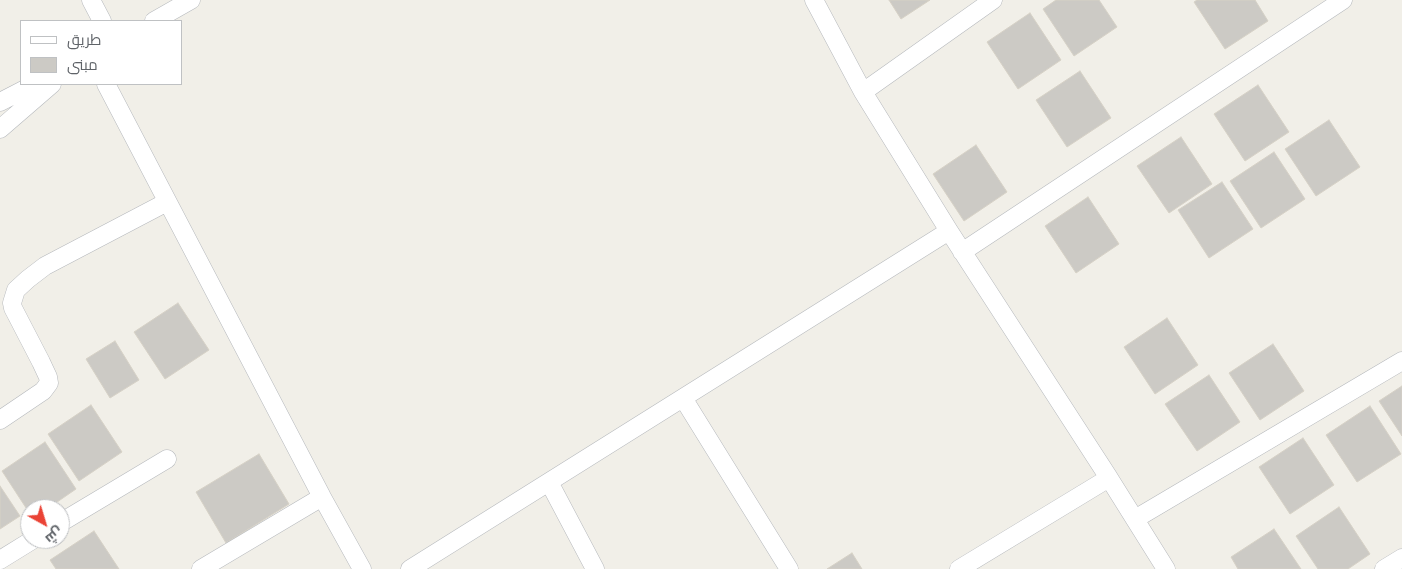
<!DOCTYPE html>
<meta charset="utf-8">
<style>
body{margin:0}
#map{position:relative;width:1402px;height:569px;overflow:hidden;background:#f1efe8;font-family:"Source Sans 3",Cairo,sans-serif}
canvas{display:block}
.legend{position:absolute;left:20px;top:20px;width:162px;height:65px;box-sizing:border-box;background:#fff;border:1px solid #bfc1c3;margin:0;padding:6px 9px;list-style:none;font-size:15px;color:#5f6368}
.legend li{display:flex;align-items:center;gap:10px;height:25px}
.legend b{width:25px;border:1px solid #bfc1c3}
.north{position:absolute;left:20px;top:499px;width:50px;height:50px;box-sizing:border-box;background:#fff;border:1px solid #bfc1c3;border-radius:50%;rotate:141deg;font-size:14px;font-weight:700;line-height:20px;text-align:center;color:#5f6368}
.north::after{content:'';display:block;margin:auto;width:18px;height:22px;background:#ea4335;clip-path:polygon(50% 0,100% 100%,50% 72%,0 100%)}
</style>
<div id="map">
<canvas width="1402" height="569"></canvas>
<ul class="legend">
<li><b style="height:6px;background:#fff"></b>طريق</li>
<li><b style="height:14px;background:#cccac5"></b>مبنى</li>
</ul>
<div class="north">ش</div>
</div>
<script>
const ctx = document.querySelector('canvas').getContext('2d');
ctx.lineJoin = 'round';
function paint(path, color) { ctx.fillStyle = color; ctx.fill(path, 'evenodd'); }
const poly = rows => new Path2D(rows.map(r => 'M' + r).join(''));
function trace(path, color, width, dash) { ctx.strokeStyle = color; ctx.lineWidth = width; ctx.lineCap = dash ? 'butt' : 'round'; ctx.setLineDash(dash || []); ctx.stroke(path); }
const building = poly([
 [889,0,930,0,901,19,889,0],
 [1056,0,1099,0,1117,27,1074,56,1043,9,1056,0],
 [1197,0,1255,0,1268,21,1225,49,1194,2,1197,0],
 [1030,13,1061,60,1018,89,987,42,1030,13],
 [1080,71,1111,118,1067,147,1036,100,1080,71],
 [1258,85,1289,132,1245,161,1214,114,1258,85],
 [1329,120,1360,167,1316,196,1285,149,1329,120],
 [1181,137,1212,184,1169,213,1137,166,1181,137],
 [976,145,1007,192,964,221,933,174,976,145],
 [1274,152,1305,199,1261,228,1230,181,1274,152],
 [1222,182,1253,229,1209,258,1178,210,1222,182],
 [1088,197,1119,244,1076,273,1045,226,1088,197],
 [178,303,209,350,165,379,134,332,178,303],
 [1167,318,1198,365,1155,394,1124,347,1167,318],
 [115,341,139,380,110,398,86,359,115,341],
 [1273,344,1304,391,1260,420,1229,373,1273,344],
 [1209,375,1240,422,1197,451,1165,404,1209,375],
 [1402,386,1402,436,1379,401,1402,386],
 [91,405,122,452,79,481,48,434,91,405],
 [1370,406,1401,454,1357,482,1326,435,1370,406],
 [1303,438,1334,485,1290,514,1259,467,1303,438],
 [45,442,76,489,47,509,30,509,30,514,2,471,45,442],
 [259,454,289,504,226,543,196,492,259,454],
 [0,486,20,516,0,529,0,486],
 [1339,507,1370,554,1348,569,1318,569,1296,536,1339,507],
 [1274,529,1301,569,1238,569,1231,557,1274,529],
 [94,531,119,569,56,569,50,560,94,531],
 [852,553,862,569,827,569,852,553]
]);
paint(building, '#cccac5');
trace(building, '#d6d1c6', 1);
const street = poly([
 [91,0,102,21],
 [814,0,863,92,949,231,1109,478,959,569],
 [154,21,191,0],
 [106,84,322,497,362,569],
 [863,92,993,0],
 [0,102,35,84],
 [0,129,52,84],
 [962,252,1343,0],
 [683,398,789,569],
 [0,420,43,391,49,383,48,377,41,362,13,308,12,303,16,290,28,279,45,266,167,202],
 [1109,478,1166,569],
 [549,482,595,569],
 [1135,519,1402,361],
 [60,523,167,459],
 [0,560,34,539],
 [201,569,322,497],
 [410,569,949,231],
 [1384,569,1402,558]
]);
trace(street, '#b5b8bc', 19);
trace(street, '#fff', 18);
</script>
